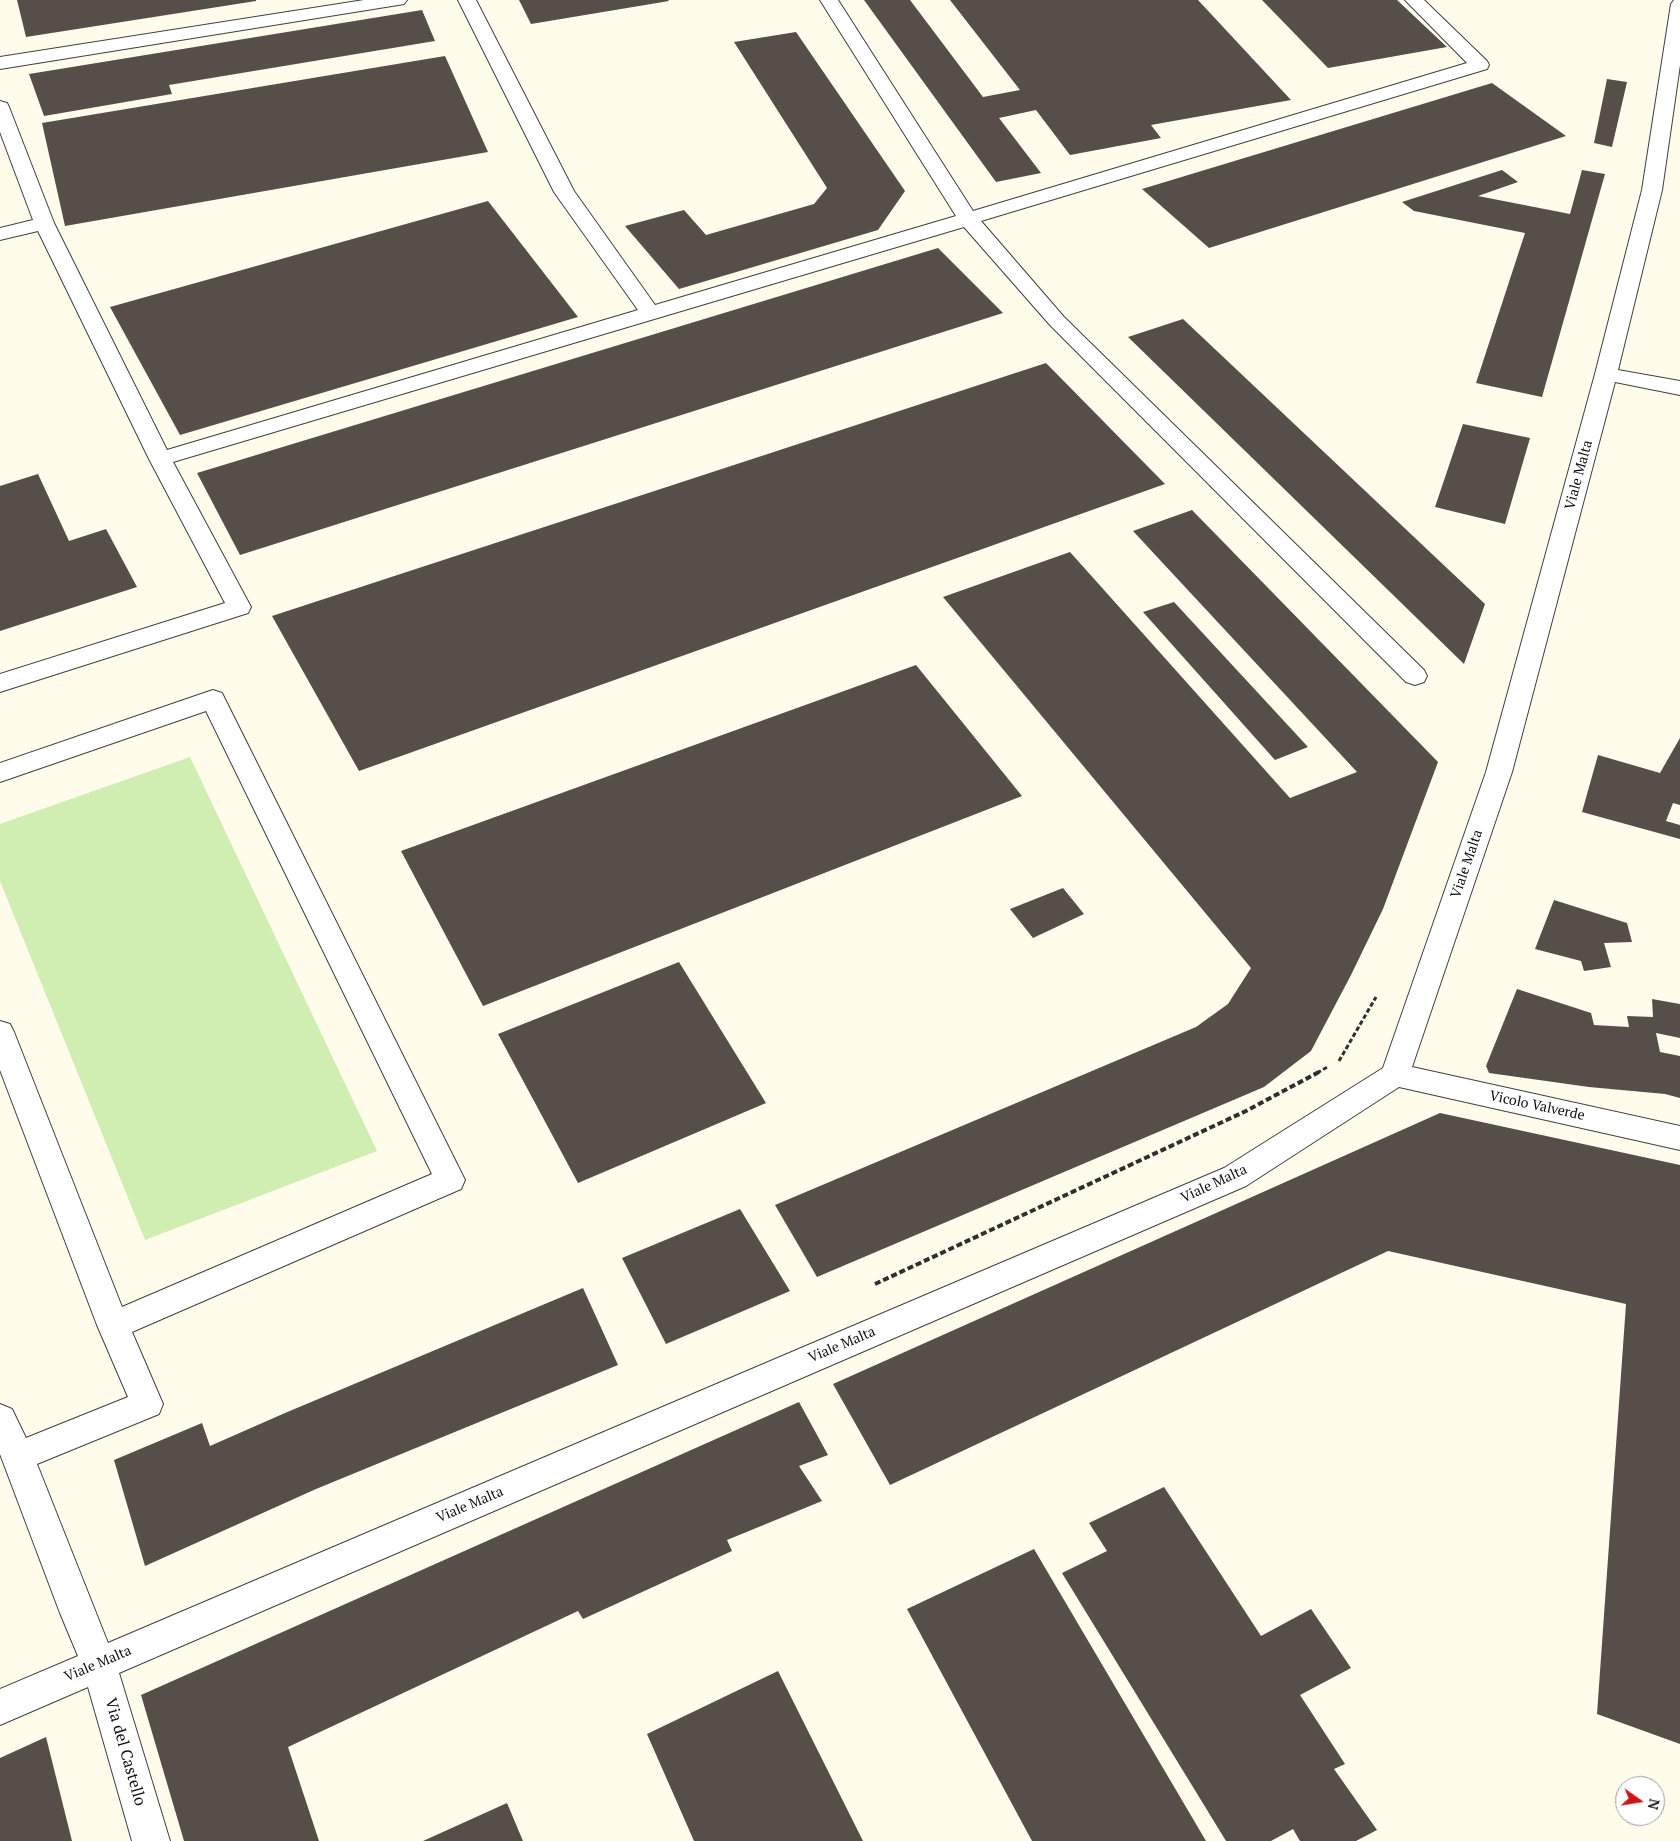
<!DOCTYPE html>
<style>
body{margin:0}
#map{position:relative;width:1680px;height:1841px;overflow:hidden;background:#fffcec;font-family:"PT Serif",serif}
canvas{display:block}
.north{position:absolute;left:1615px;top:1776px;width:50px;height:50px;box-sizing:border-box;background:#fff;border:1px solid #9e9e9e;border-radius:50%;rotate:103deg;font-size:14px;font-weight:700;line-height:20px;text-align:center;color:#0d0d0d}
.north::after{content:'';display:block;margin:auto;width:18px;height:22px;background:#ca171d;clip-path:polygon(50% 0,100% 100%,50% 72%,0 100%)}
</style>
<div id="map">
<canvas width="1680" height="1841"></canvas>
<div class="north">N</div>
</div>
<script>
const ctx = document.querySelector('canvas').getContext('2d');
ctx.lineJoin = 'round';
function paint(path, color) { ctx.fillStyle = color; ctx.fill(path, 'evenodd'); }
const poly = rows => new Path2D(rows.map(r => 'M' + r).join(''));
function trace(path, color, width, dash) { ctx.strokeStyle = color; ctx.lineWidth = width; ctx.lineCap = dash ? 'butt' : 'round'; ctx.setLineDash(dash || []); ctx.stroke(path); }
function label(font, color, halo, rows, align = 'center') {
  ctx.font = font + ' "PT Serif",serif'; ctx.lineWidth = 5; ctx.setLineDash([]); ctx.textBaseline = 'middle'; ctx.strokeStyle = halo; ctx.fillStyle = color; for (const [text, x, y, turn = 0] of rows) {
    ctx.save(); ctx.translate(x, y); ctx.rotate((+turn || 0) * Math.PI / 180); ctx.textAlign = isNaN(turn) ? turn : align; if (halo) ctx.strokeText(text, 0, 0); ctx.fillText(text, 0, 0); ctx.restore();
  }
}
paint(poly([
 [190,757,377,1151,145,1240,0,881,0,824]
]), '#d0edb2');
paint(poly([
 [17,0,256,0,256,1,26,37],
 [519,0,668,0,669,1,531,24],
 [864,0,910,0,983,97,1020,90,950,0,1198,0,1291,100,1151,125,1161,138,1070,155,1036,110,999,118,1041,173,996,182],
 [1262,0,1397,0,1447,47,1328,68],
 [422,10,435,41,169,85,172,94,44,116,29,74],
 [796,32,905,191,878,230,679,289,625,226,684,210,706,235,814,204,827,188,734,42],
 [445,56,488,152,65,226,42,123],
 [1607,79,1627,82,1612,147,1594,143],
 [1492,83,1566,136,1209,248,1142,189],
 [1502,170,1518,182,1478,196,1570,214,1582,170,1605,174,1542,397,1476,383,1525,233,1414,211,1402,202],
 [488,201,578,317,180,435,110,307],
 [938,248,1003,313,240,555,197,473],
 [1183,319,1485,604,1464,664,1128,337],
 [1046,363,1165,484,359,771,272,616],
 [1463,424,1530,438,1505,524,1435,507],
 [38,474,69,541,106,529,137,587,0,631,0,486],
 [1192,510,1438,762,1383,909,1351,975,1311,1051,1264,1087,817,1277,775,1205,1196,1027,1228,1004,1251,968,943,597,1070,552,1290,798,1357,772,1133,531],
 [1174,602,1308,747,1275,760,1143,612],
 [916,665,1022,796,483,1006,401,851],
 [1680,738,1680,805,1673,803,1666,821,1680,825,1680,839,1582,812,1598,755,1660,773],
 [1063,888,1084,914,1033,938,1010,909],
 [1554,900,1627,923,1632,942,1604,943,1611,967,1584,971,1581,961,1535,949],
 [679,962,766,1103,578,1183,498,1034],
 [1517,989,1591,1013,1594,1025,1629,1027,1627,1016,1653,1017,1652,999,1680,1004,1680,1038,1656,1033,1660,1052,1680,1056,1680,1098,1665,1094,1589,1087,1489,1073,1486,1066],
 [1440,1113,1680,1165,1680,1744,1597,1714,1626,1304,1388,1251,890,1485,833,1384],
 [740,1209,790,1291,666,1344,622,1258],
 [583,1288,618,1365,316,1489,145,1566,114,1460,202,1423,210,1446,285,1413],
 [799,1402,828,1455,799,1466,822,1501,727,1540,732,1551,583,1619,578,1611,288,1747,319,1841,184,1841,141,1695],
 [1164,1487,1261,1636,1311,1609,1351,1668,1300,1695,1345,1764,1334,1769,1377,1830,1356,1841,1300,1841,1293,1829,1271,1841,1226,1841,1062,1573,1107,1551,1089,1523],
 [1034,1549,1206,1841,1032,1841,907,1609],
 [778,1671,863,1841,694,1841,647,1734],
 [46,1737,72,1841,0,1841,0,1758],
 [507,1803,523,1841,423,1841]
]), '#564e48');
const minor = poly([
 [364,0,407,0,404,4,398,5,0,69,0,57,364,0],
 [458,0,476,0,574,191,655,305,956,216,820,0,838,0,973,211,1467,63,1405,0,1424,0,1487,61,1489,65,1487,69,981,221,1064,317,1424,670,1427,676,1424,682,1415,685,1406,682,1050,325,964,227,173,462,251,607,248,613,0,692,0,674,225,603,149,459,38,231,0,240,0,228,33,220,0,132,0,101,7,103,9,107,54,223,167,450,638,310,554,192,458,0],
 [1674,0,1680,0,1680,65,1662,190,1618,370,1680,381,1680,395,1615,382,1512,772,1412,1067,1680,1126,1680,1150,1399,1087,1246,1186,119,1673,170,1841,132,1841,88,1687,0,1725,0,1689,78,1656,60,1613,0,1454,0,1404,12,1409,26,1438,128,1397,97,1325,0,1070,0,1021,10,1024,14,1032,122,1307,432,1174,206,711,0,782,0,763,204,693,213,690,222,693,465,1180,461,1189,132,1332,163,1404,159,1414,37,1464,108,1643,1224,1168,1383,1068,1486,772,1595,374,1642,190,1671,4,1674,0]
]);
trace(minor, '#404040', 2);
trace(poly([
 [1339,1061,1376,997],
 [1317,1073,1329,1066]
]), '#2f2f2f', 3, [4.5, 2.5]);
trace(poly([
 [875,1284,1246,1111,1319,1072]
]), '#2f2f2f', 4, [6, 3]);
paint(minor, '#fff');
label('14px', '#0d0d0d', '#fff', [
 ["Viale Malta",1579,475,-75],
 ["Viale Malta",1467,864,-71],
 ["Vicolo Valverde",1537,1106,12],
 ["Viale Malta",1214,1184,-25],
 ["Viale Malta",842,1345,-23],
 ["Viale Malta",470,1505,-23],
 ["Viale Malta",98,1664,-23]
]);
label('16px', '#0d0d0d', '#fff', [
 ["Via del Castello",125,1752,74]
]);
</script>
